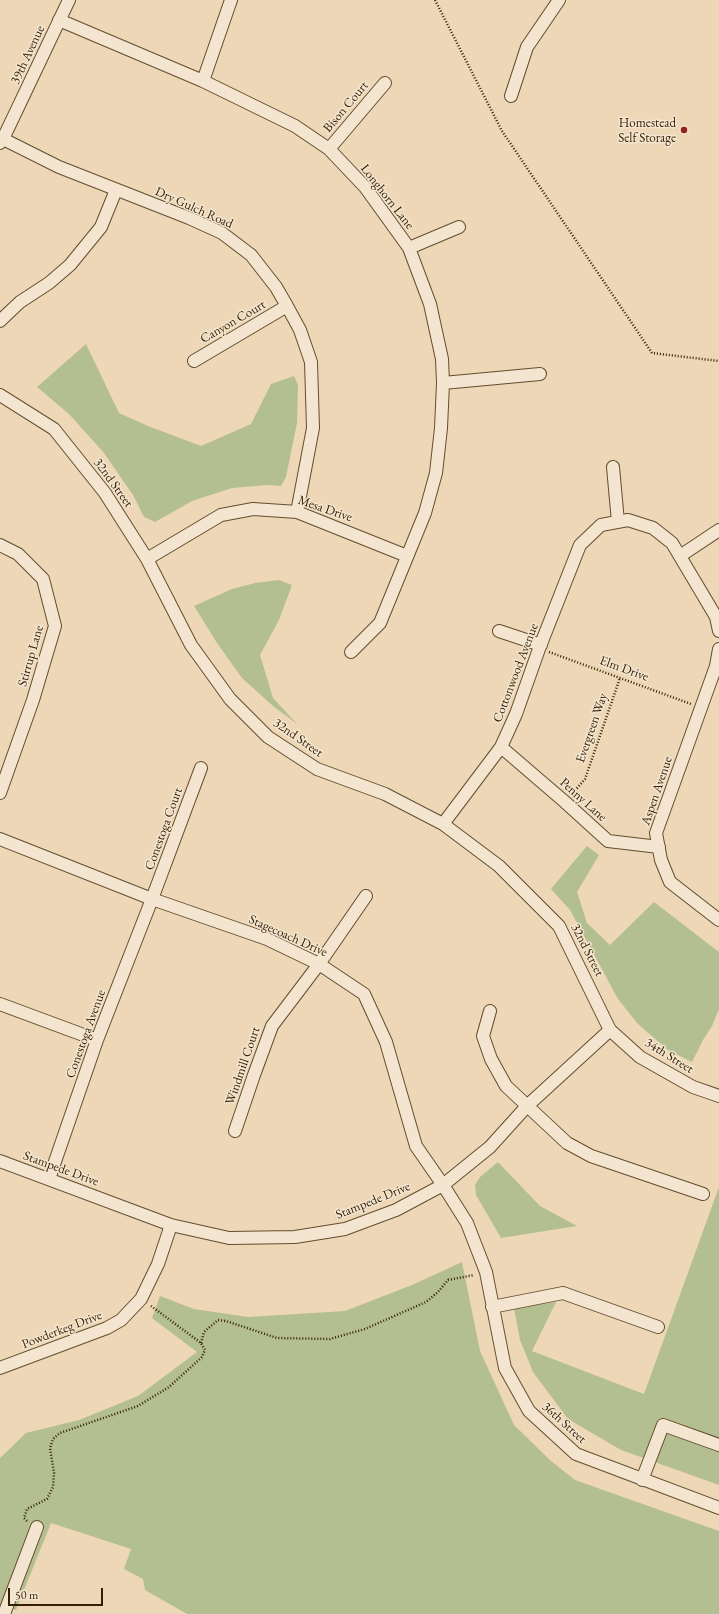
<!DOCTYPE html>
<style>
body{margin:0}
#map{position:relative;width:719px;height:1614px;overflow:hidden;background:#edd7b6;font-family:"EB Garamond",serif}
canvas{display:block}
.scale{position:absolute;left:8px;top:1588px;width:95px;height:18px;box-sizing:border-box;border:2px solid #351f00;border-top:0;padding-left:5px;font-size:12px;line-height:14px;white-space:nowrap;color:#351f00;-webkit-text-stroke:3px #f3e5d0;paint-order:stroke}
</style>
<div id="map">
<canvas width="719" height="1614"></canvas>
<div class="scale">50 m</div>
</div>
<script>
const ctx = document.querySelector('canvas').getContext('2d');
ctx.lineJoin = 'round';
function paint(path, color) { ctx.fillStyle = color; ctx.fill(path, 'evenodd'); }
const poly = rows => new Path2D(rows.map(r => 'M' + r).join(''));
function trace(path, color, width, dash) { ctx.strokeStyle = color; ctx.lineWidth = width; ctx.lineCap = dash ? 'butt' : 'round'; ctx.setLineDash(dash || []); ctx.stroke(path); }
function label(font, color, halo, rows, align = 'center') {
  ctx.font = font + ' "EB Garamond",serif'; ctx.lineWidth = 3; ctx.setLineDash([]); ctx.textBaseline = 'middle'; ctx.strokeStyle = halo; ctx.fillStyle = color; for (const [text, x, y, turn = 0] of rows) {
    ctx.save(); ctx.translate(x, y); ctx.rotate((+turn || 0) * Math.PI / 180); ctx.textAlign = isNaN(turn) ? turn : align; if (halo) ctx.strokeText(text, 0, 0); ctx.fillText(text, 0, 0); ctx.restore();
  }
}
paint(poly([
 [86,344,119,413,148,426,201,446,251,424,271,384,294,376,298,385,297,423,286,477,281,486,267,485,232,488,192,501,155,522,144,517,133,495,104,453,69,414,37,387],
 [279,580,292,585,279,620,260,655,273,698,297,724,273,706,242,678,217,643,194,606,232,589,255,583],
 [587,846,599,855,577,892,587,923,610,945,654,902,719,952,719,1009,712,1026,703,1040,692,1062,668,1050,638,1024,618,999,570,910,551,889],
 [498,1162,540,1206,577,1226,501,1238,476,1195,475,1185,480,1177],
 [719,1187,719,1485,621,1450,568,1419,533,1372,520,1340,514,1308,556,1302,532,1351,644,1394],
 [462,1262,480,1351,514,1425,551,1461,575,1480,719,1531,719,1614,187,1614,145,1590,143,1579,124,1569,131,1549,51,1523,16,1610,0,1604,0,1458,26,1433,79,1420,138,1396,197,1352,152,1318,160,1296,194,1309,248,1317,345,1311,412,1285]
]), '#b4bf91');
const minor = poly([
 [59,20,203,81,295,126,329,149,365,187,409,248,430,304,442,359,443,383,441,428,436,473,425,513,380,623,351,652],
 [203,81,231,0],
 [511,96,527,47,559,0],
 [3,139,59,167,189,218,222,233,251,255,276,287,287,306,300,330,311,362,313,428,297,512],
 [0,143,3,139,69,0],
 [329,149,385,83],
 [409,248,459,227],
 [0,321,20,302,49,283,70,265,101,227,116,190],
 [194,361,287,306],
 [443,383,540,374],
 [0,395,54,429,105,493,147,559,191,645,230,699,268,737,317,769,385,794,443,824,499,866,559,926,610,1030,640,1057,693,1087,719,1096],
 [613,467,618,522],
 [0,545,18,554,43,579,55,626,33,700,0,793],
 [680,556,719,530],
 [147,559,221,515,253,509,297,512,407,556],
 [499,631,541,645],
 [719,649,716,666,656,833,661,860,670,882,719,920],
 [501,747,565,802,608,841,659,847],
 [443,824,501,747,516,714,539,649,580,545,601,525,628,520,653,528,672,543,716,617,719,631],
 [0,839,152,899,267,939,319,964,364,994,386,1042,416,1146,443,1185,467,1223,486,1272,505,1368,529,1411,576,1454,719,1508],
 [0,1004,97,1040],
 [490,1011,483,1036,491,1059,506,1086,567,1143,591,1156,703,1194],
 [235,1131,254,1075,272,1026,319,964,366,896],
 [0,1161,171,1225,229,1238,295,1237,345,1229,396,1210,443,1185,490,1147,527,1106,610,1030],
 [49,1179,97,1040,152,899,201,768],
 [492,1307,563,1293,658,1327],
 [0,1368,107,1328,121,1320,141,1299,158,1264,171,1225],
 [642,1480,663,1425,719,1445],
 [4,1614,37,1527]
]);
trace(minor, '#634d2e', 14);
trace(poly([
 [435,0,502,131,652,353,719,361],
 [549,652,691,704],
 [573,793,585,779,620,678],
 [201,1343,204,1332,218,1320,226,1321,277,1338,330,1339,365,1329,426,1302,438,1292,448,1280,474,1275],
 [27,1521,24,1518,27,1509,47,1499,53,1487,54,1473,50,1448,53,1439,60,1433,138,1406,169,1387,202,1357,205,1350,201,1343,151,1306]
]), '#351f00', 2.5, [1, 2]);
trace(minor, '#f3e5d0', 12);
for (const [x, y, r, color] of [
 [684,130,4,"#8f2418"]
]) { const dot = new Path2D(); dot.arc(x, y, r, 0, 2 * Math.PI); ctx.fillStyle = color; ctx.fill(dot); trace(dot, '#f3e5d0', 1.5); }
label('13px', '#351f00', '#f3e5d0', [
 ["39th Avenue",28,55,-65],
 ["Bison Court",346,107,-50],
 ["Longhorn Lane",387,197,52],
 ["Dry Gulch Road",194,208,24],
 ["Canyon Court",233,322,-30],
 ["32nd Street",113,483,54],
 ["Mesa Drive",325,509,19],
 ["Stirrup Lane",31,656,-74],
 ["Elm Drive",624,669,20],
 ["Cottonwood Avenue",516,673,-69],
 ["Evergreen Way",592,728,-71],
 ["32nd Street",298,738,35],
 ["Aspen Avenue",657,791,-71],
 ["Penny Lane",583,800,42],
 ["Conestoga Court",164,829,-70],
 ["Stagecoach Drive",288,936,24],
 ["32nd Street",587,950,63],
 ["Conestoga Avenue",86,1034,-70],
 ["34th Street",669,1056,32],
 ["Windmill Court",243,1066,-71],
 ["Stampede Drive",61,1169,20],
 ["Stampede Drive",373,1201,-22],
 ["Powderkeg Drive",62,1330,-21],
 ["36th Street",564,1423,42]
]);
label('13px', '#351f00', '#f3e5d0', [
 ["Homestead",676,123],
 ["Self Storage",676,138]
], 'right');
</script>
